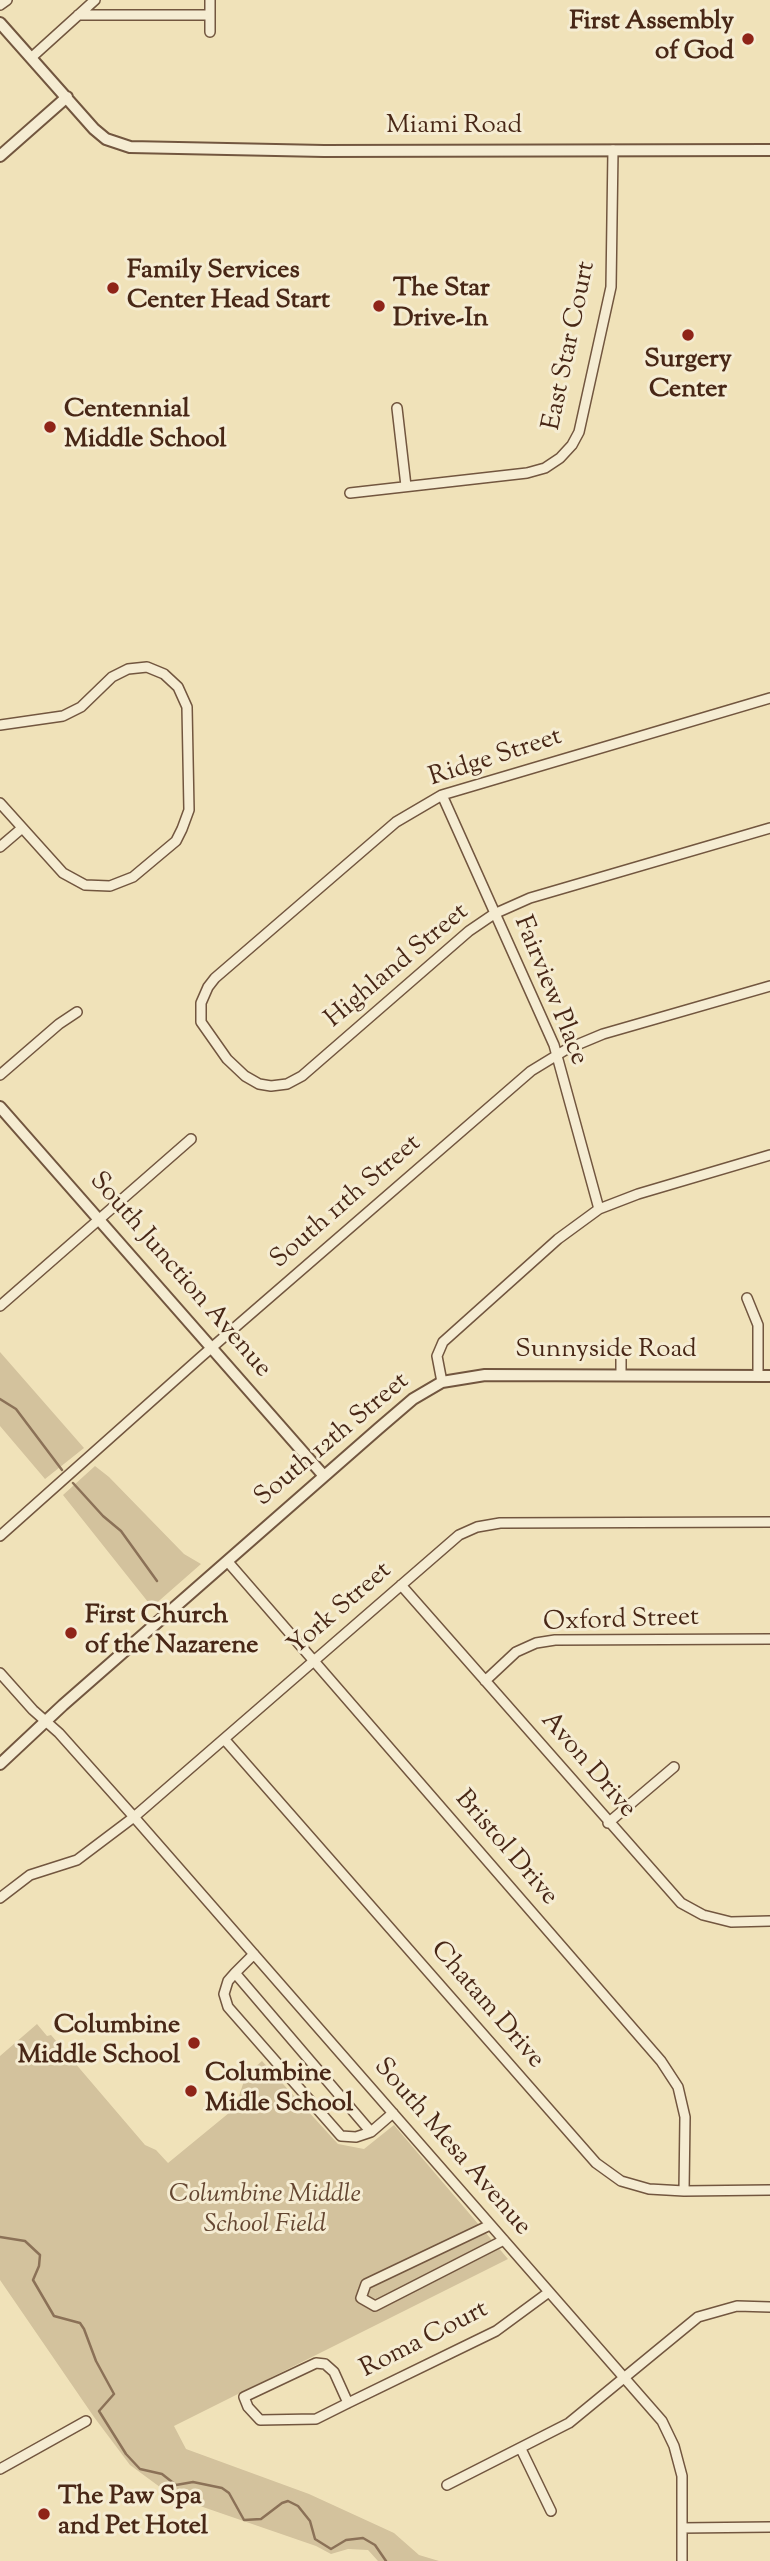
<!DOCTYPE html>
<style>
body{margin:0}
canvas{display:block;background:#f0e2b9}
</style>
<canvas width="770" height="2561"></canvas>
<script>
const ctx = document.querySelector('canvas').getContext('2d');
ctx.lineJoin = 'round';
function paint(path, color) { ctx.fillStyle = color; ctx.fill(path, 'evenodd'); }
const poly = rows => new Path2D(rows.map(r => 'M' + r).join(''));
function trace(path, color, width, dash) { ctx.strokeStyle = color; ctx.lineWidth = width; ctx.lineCap = dash ? 'butt' : 'round'; ctx.setLineDash(dash || []); ctx.stroke(path); }
function label(font, color, halo, rows, align = 'center') {
  ctx.font = font + ' "Sorts Mill Goudy",serif'; ctx.lineWidth = 6; ctx.setLineDash([]); ctx.textBaseline = 'middle'; ctx.strokeStyle = halo; ctx.fillStyle = color; for (const [text, x, y, turn = 0] of rows) {
    ctx.save(); ctx.translate(x, y); ctx.rotate((+turn || 0) * Math.PI / 180); ctx.textAlign = isNaN(turn) ? turn : align; if (halo) ctx.strokeText(text, 0, 0); ctx.fillText(text, 0, 0); ctx.restore();
  }
}
paint(poly([
 [0,1352,84,1448,45,1479,0,1426],
 [95,1466,109,1477,184,1554,201,1564,152,1607,63,1495],
 [37,2024,47,2036,51,2035,145,2145,156,2150,168,2163,235,2108,246,2075,262,2061,338,2144,364,2149,394,2125,508,2259,174,2426,186,2449,309,2494,394,2533,419,2555,439,2561,378,2561,368,2550,348,2549,331,2554,316,2546,200,2506,164,2490,130,2465,94,2417,0,2280,0,2056]
]), '#d3c29d');
trace(poly([
 [0,1399,16,1409,62,1470],
 [73,1483,103,1516,121,1531,157,1581],
 [0,2237,25,2241,40,2255,39,2266,33,2280,54,2316,80,2323,84,2329,96,2361,114,2394,99,2411,126,2454,140,2469,162,2474,176,2485,193,2482,222,2488,229,2493,244,2520,261,2519,282,2503,288,2501,298,2506,310,2521,315,2539,331,2549,346,2540,363,2538,375,2545,386,2561]
]), '#8b7157', 2.5);
const minor = poly([
 [0,5,7,0],
 [78,15,210,15],
 [210,32,210,0],
 [32,57,95,0],
 [397,408,406,486],
 [350,493,527,473,545,468,560,458,572,445,579,432,611,287,613,150],
 [770,698,442,795,396,822,215,978,208,987,201,1003,201,1022,227,1059,245,1076,259,1084,271,1086,287,1084,302,1076,469,931,494,914,530,898,770,828],
 [0,725,63,716,81,707,112,677,128,669,147,667,164,674,178,687,187,707,189,810,182,829,176,841,133,877,110,886,85,885,63,873,0,803],
 [442,795,554,1045,599,1209],
 [0,847,21,829],
 [0,1075,59,1024,77,1012],
 [747,1298,758,1325,758,1376],
 [0,1306,191,1139],
 [621,1375,621,1352],
 [442,1382,437,1356,443,1342,558,1239,599,1209,638,1194,770,1155],
 [0,1536,202,1356,531,1071,567,1049,603,1034,770,986],
 [228,1562,661,2061,678,2087,685,2117,684,2191],
 [401,1585,681,1903,703,1915,731,1922,770,1921],
 [0,1673,33,1710,59,1733,134,1817,662,2421,674,2446,682,2476,682,2561],
 [485,1681,516,1652,536,1643,555,1640,770,1639],
 [225,1740,596,2163,621,2181,649,2189,684,2191,770,2190],
 [608,1823,674,1767],
 [0,1898,30,1875,77,1860,134,1817,459,1535,477,1527,500,1523,770,1522],
 [254,1954,235,1973,371,2132,393,2113],
 [235,1973,228,1981,224,1994,228,2007,341,2136,356,2137,371,2132],
 [490,2225,366,2284,361,2298,375,2306,504,2240],
 [348,2403,334,2372,325,2364,316,2363,244,2397,248,2407,260,2420,316,2419,348,2403,496,2331,549,2292],
 [521,2449,551,2511],
 [0,2469,86,2421],
 [447,2485,569,2423,698,2317,737,2306,770,2307],
 [682,2528,770,2527]
]);
const tertiary = poly([
 [0,23,94,129,106,139,130,147,324,151,770,150],
 [0,156,67,97],
 [0,1107,324,1476],
 [0,1764,63,1705,378,1429,413,1399,442,1382,485,1375,770,1376]
]);
trace(minor, '#72563f', 12);
trace(tertiary, '#72563f', 14);
trace(minor, '#f5ecd2', 9);
trace(tertiary, '#f5ecd2', 10);
for (const [x, y, r, color] of [
 [748,39,7,"#8f2418"],
 [113,288,7,"#8f2418"],
 [379,306,7,"#8f2418"],
 [688,335,7,"#8f2418"],
 [50,427,7,"#8f2418"],
 [71,1633,7,"#8f2418"],
 [194,2043,7,"#8f2418"],
 [191,2091,7,"#8f2418"],
 [44,2514,7,"#8f2418"]
]) { const dot = new Path2D(); dot.arc(x, y, r, 0, 2 * Math.PI); ctx.fillStyle = color; ctx.fill(dot); trace(dot, '#f5ecd2', 2.5); }
label('bold 26px', '#482716', '#f5ecd2', [
 ["First Assembly",734,24,"right"],
 ["of God",734,54,"right"],
 ["Family Services",127,273],
 ["Center Head Start",127,303],
 ["The Star",393,291],
 ["Drive-In",393,321],
 ["Surgery",688,362,"center"],
 ["Center",688,392,"center"],
 ["Centennial",64,412],
 ["Middle School",64,442],
 ["First Church",85,1618],
 ["of the Nazarene",85,1648],
 ["Columbine",180,2028,"right"],
 ["Middle School",180,2058,"right"],
 ["Columbine",205,2076],
 ["Midle School",205,2106],
 ["The Paw Spa",58,2499],
 ["and Pet Hotel",58,2529]
], 'left');
label('26px', '#482716', '#f5ecd2', [
 ["Miami Road",454,128],
 ["East Star Court",571,346,-78],
 ["Ridge Street",496,759,-18],
 ["Highland Street",398,967,-40],
 ["Fairview Place",549,991,68],
 ["South 11th Street",347,1203,-41],
 ["South Junction Avenue",179,1276,49],
 ["Sunnyside Road",606,1352],
 ["South 12th Street",333,1441,-40],
 ["York Street",341,1610,-41],
 ["Oxford Street",621,1622,-2],
 ["Avon Drive",587,1766,49],
 ["Bristol Drive",505,1849,49],
 ["Chatam Drive",486,2006,49],
 ["South Mesa Avenue",451,2148,49],
 ["Roma Court",425,2341,-27]
]);
label('italic 26px', '#644631', '#f5ecd2', [
 ["Columbine Middle",265,2197],
 ["School Field",265,2227]
]);
</script>
